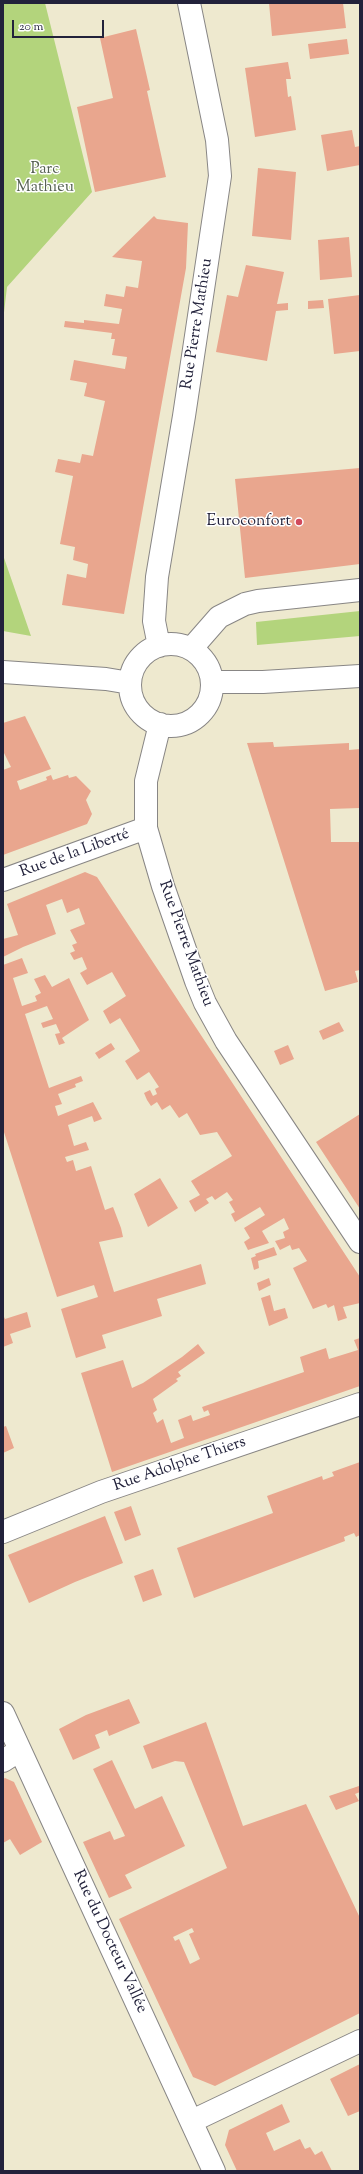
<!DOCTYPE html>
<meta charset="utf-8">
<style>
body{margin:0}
#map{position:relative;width:363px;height:2174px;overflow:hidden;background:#eee9cf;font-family:"Sorts Mill Goudy",serif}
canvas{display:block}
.frame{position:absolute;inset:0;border:4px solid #22223b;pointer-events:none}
.scale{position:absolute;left:12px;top:20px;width:92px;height:18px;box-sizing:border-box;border:2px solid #22223b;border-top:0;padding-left:5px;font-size:12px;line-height:14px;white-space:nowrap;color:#22223b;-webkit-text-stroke:3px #fff;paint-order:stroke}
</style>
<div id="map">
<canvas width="363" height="2174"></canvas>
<div class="frame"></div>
<div class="scale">20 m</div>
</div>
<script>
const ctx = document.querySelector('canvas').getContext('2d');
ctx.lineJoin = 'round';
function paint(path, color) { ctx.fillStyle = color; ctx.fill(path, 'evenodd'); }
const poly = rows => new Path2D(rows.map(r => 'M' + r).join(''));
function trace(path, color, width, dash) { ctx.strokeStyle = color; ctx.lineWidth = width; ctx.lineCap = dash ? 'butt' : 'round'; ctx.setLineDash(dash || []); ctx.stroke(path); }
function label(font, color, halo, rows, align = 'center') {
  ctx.font = font + ' "Sorts Mill Goudy",serif'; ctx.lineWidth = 3; ctx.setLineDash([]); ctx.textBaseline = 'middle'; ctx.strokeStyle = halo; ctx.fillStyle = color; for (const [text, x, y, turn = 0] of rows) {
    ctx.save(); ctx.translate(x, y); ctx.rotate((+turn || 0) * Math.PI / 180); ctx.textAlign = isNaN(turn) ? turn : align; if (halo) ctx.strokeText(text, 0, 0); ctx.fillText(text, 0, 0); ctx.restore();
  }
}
paint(poly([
 [3,3,45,3,92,192,7,287,3,321],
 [3,555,31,636,3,631],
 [360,611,360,636,257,645,256,622]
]), '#b3d47c');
paint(poly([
 [269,3,343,3,346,28,272,36],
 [136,29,150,90,147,91,166,177,95,192,77,107,113,98,100,38],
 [347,39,349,54,310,59,308,44],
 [288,62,291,79,286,79,288,97,291,96,296,130,255,137,245,68],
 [352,130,355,147,360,146,360,165,327,171,321,135],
 [258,168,296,172,291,240,252,236],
 [154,216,157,219,188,223,186,268,124,614,62,605,67,574,86,578,88,564,73,560,75,547,60,544,73,476,55,472,58,459,80,463,82,454,93,456,105,401,84,396,87,383,70,380,74,360,125,369,127,357,112,355,115,339,111,339,112,333,64,327,65,321,84,323,84,320,119,324,122,309,104,306,106,294,124,297,126,286,138,288,142,261,112,257],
 [349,237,352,277,320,280,318,240],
 [246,265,284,272,277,304,288,303,288,310,276,311,267,361,216,352,227,295,238,297],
 [360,295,360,351,334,354,328,299],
 [323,300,324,308,308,309,308,301],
 [360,468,360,564,245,578,235,479],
 [25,716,51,769,17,781,20,790,47,780,46,777,51,775,53,780,68,775,69,778,76,776,91,791,86,800,92,814,87,824,3,855,3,770,11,767,3,751,3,723],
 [273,742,274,747,349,743,349,750,360,749,360,808,330,809,331,842,360,842,360,970,355,971,358,982,325,991,247,743],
 [85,872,97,877,360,1277,360,1303,343,1307,347,1318,338,1321,334,1305,328,1308,326,1304,313,1309,293,1268,307,1261,299,1248,292,1250,290,1245,280,1250,275,1241,285,1238,283,1232,289,1229,284,1218,262,1231,269,1243,248,1250,244,1242,250,1238,244,1228,265,1215,260,1207,235,1222,231,1214,235,1212,229,1202,233,1200,227,1192,215,1200,212,1196,206,1199,209,1203,195,1212,189,1201,200,1195,191,1181,232,1156,217,1132,200,1135,187,1113,179,1118,170,1105,162,1110,157,1102,151,1106,147,1100,144,1093,150,1090,153,1096,157,1094,155,1089,159,1087,149,1072,137,1080,125,1061,140,1051,120,1018,110,1024,103,1011,126,996,112,972,87,985,80,973,87,969,82,957,74,960,70,953,75,951,72,945,77,943,70,930,85,924,79,908,67,913,62,899,46,905,56,934,23,947,3,957,3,939,18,935,7,904],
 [22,958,28,973,13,978,22,1006,37,1001,35,996,41,993,34,979,45,975,52,987,69,978,89,1020,62,1038,65,1043,59,1045,55,1034,60,1033,56,1024,43,1028,41,1023,53,1019,47,1006,25,1014,49,1088,81,1076,83,1081,75,1084,76,1087,58,1094,62,1104,55,1106,58,1116,93,1102,102,1119,94,1122,92,1116,68,1125,74,1146,86,1142,89,1150,65,1157,67,1162,73,1160,76,1171,91,1166,105,1210,113,1207,121,1228,123,1237,99,1242,114,1292,201,1264,206,1284,157,1299,162,1316,102,1335,106,1348,76,1358,61,1309,98,1297,94,1285,57,1297,3,1129,3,965],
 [339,1022,344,1031,323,1040,319,1031],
 [111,1043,115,1049,99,1059,95,1053],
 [288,1045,294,1059,280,1065,274,1051],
 [360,1114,360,1209,316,1142],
 [160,1178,178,1208,148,1227,134,1194],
 [274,1247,277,1255,258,1261,259,1268,254,1270,251,1258,256,1256,255,1254],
 [269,1278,271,1285,259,1291,257,1283],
 [270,1295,274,1311,285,1308,288,1318,269,1326,261,1298],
 [27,1312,31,1327,10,1334,13,1343,3,1347,3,1315,5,1319],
 [360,1338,360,1386,112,1472,81,1373,123,1360,132,1388,143,1383,182,1357,198,1344,205,1353,178,1372,181,1376,176,1379,178,1381,153,1399,157,1410,153,1413,157,1423,163,1419,171,1443,184,1438,178,1420,191,1415,193,1421,210,1415,208,1410,204,1412,202,1407,304,1372,300,1357,326,1348,329,1359,358,1350,354,1340],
 [6,1426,14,1448,3,1453,3,1427],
 [360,1462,360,1535,356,1537,354,1533,344,1537,345,1541,194,1598,177,1548,273,1513,267,1496,322,1476,323,1480,334,1476,332,1472],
 [131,1506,141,1535,125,1541,114,1512],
 [105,1516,123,1563,75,1582,29,1603,8,1555],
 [153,1569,162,1595,143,1602,134,1576],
 [129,1699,140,1723,109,1736,107,1730,95,1735,100,1748,73,1760,59,1729,86,1715],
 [206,1722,243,1826,306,1804,360,1918,360,2013,215,2086,193,2077,119,1919,227,1868,184,1762,175,1761,152,1769,143,1746],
 [192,1928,194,1932,189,1934,200,1959,190,1964,179,1939,175,1941,173,1937],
 [112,1760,135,1809,162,1796,185,1846,125,1875,132,1888,109,1898,83,1842,110,1831,114,1840,125,1836,93,1769],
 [5,1778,14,1782,42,1842,20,1855,10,1839,3,1843,3,1779],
 [359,1786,360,1792,355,1794,359,1801,336,1810,329,1796],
 [360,2064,360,2111,348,2116,330,2079],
 [282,2104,290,2122,266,2133,274,2151,300,2139,305,2149,310,2147,315,2155,322,2151,332,2171,237,2171,225,2145,229,2130]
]), '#e9a68e');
const minor = poly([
 '130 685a41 41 0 1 1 82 0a41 41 0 1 1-82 0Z',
 [159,646,154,621,157,577,184,416,220,176,217,140,189,3],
 [191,649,219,617,245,604,258,601,360,590],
 [3,672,106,679,130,683],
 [212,682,263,682,360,676],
 [160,724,146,781,146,828,163,886,196,981,205,1003,226,1041,360,1242],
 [3,880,146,828],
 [3,1532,101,1492,360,1404],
 [3,1713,214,2171],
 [3,1761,20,1750],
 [192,2121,360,2041]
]);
trace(minor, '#888685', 24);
trace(minor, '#fff', 22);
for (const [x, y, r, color] of [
 [299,522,4,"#d1495b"]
]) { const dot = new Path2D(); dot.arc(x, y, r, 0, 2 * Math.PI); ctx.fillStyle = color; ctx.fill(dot); trace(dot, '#fff', 1.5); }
label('16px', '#556052', '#fff', [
 ["Parc",45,170],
 ["Mathieu",45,188]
]);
label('16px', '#22223b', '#fff', [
 ["Rue Pierre Mathieu",198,324,-81],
 ["Rue de la Liberté",75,854,-20],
 ["Rue Pierre Mathieu",185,944,70],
 ["Rue Adolphe Thiers",180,1465,-19],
 ["Rue du Docteur Vallée",109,1942,65]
]);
label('16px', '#22223b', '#fff', [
 ["Euroconfort",291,522]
], 'right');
</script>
